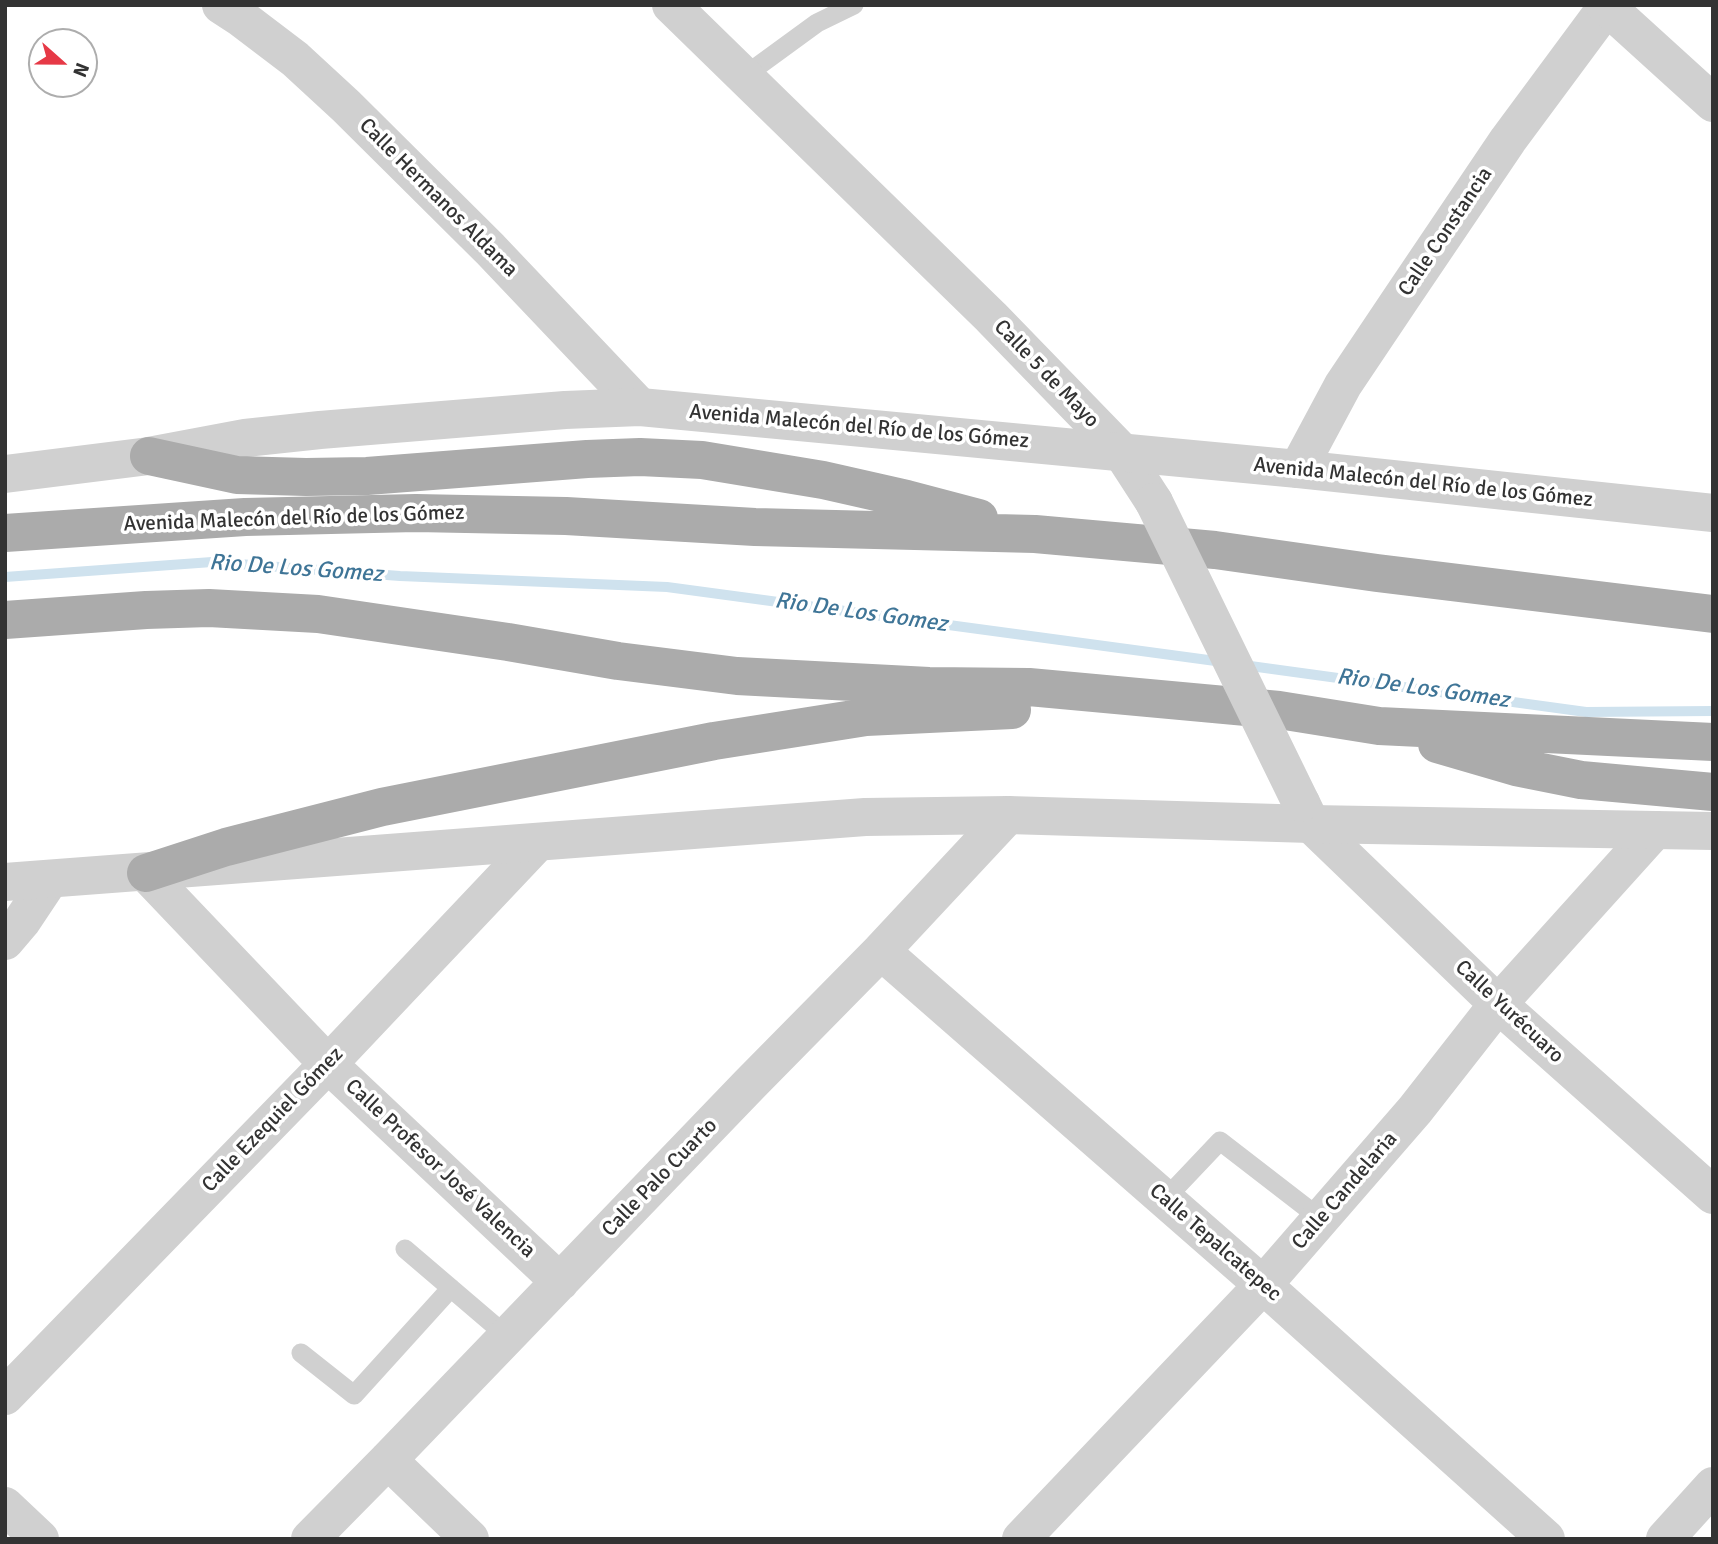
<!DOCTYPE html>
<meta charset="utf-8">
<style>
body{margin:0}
#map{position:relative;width:1718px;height:1544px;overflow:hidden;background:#fff;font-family:Signika,sans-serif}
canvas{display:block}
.frame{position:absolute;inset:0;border:7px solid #333;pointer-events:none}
.north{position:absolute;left:28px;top:28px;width:70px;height:70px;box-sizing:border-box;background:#fff;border:2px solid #adadad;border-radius:50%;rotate:111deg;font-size:19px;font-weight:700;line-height:28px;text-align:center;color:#333}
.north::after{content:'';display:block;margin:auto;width:24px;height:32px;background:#e63946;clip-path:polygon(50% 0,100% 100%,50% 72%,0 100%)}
</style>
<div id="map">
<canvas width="1718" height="1544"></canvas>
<div class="frame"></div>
<div class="north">N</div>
</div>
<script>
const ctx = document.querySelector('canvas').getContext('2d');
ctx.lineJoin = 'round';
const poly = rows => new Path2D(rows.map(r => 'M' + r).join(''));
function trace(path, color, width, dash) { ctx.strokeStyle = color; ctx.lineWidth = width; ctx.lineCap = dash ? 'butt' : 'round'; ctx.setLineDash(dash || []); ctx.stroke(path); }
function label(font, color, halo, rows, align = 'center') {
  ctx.font = font + ' Signika,sans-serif'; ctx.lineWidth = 7; ctx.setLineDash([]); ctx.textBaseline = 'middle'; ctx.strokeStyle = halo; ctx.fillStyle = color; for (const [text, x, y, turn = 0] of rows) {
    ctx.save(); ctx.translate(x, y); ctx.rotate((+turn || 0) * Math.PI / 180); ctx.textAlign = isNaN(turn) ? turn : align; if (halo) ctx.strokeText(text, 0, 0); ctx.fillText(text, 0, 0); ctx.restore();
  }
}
trace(poly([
 [5,577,212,562,400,576,667,587,1223,662],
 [1243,665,1586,712,1713,711]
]), '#cfe2ee', 10);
trace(poly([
 [743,77,817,23,854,5],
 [1165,1199,1220,1141,1321,1219],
 [405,1249,508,1337],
 [301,1353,354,1395,451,1288]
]), '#d0d0d0', 19);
trace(poly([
 [221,5,241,18,295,59,346,106,490,249,640,407],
 [671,5,991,317,1121,451,1154,502],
 [1298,469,1343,385,1402,297,1508,140,1608,5],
 [1301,803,1311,824,1498,1004,1713,1195],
 [146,873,328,1064,560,1282],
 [5,941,22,921,50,879],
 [881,951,1263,1285,1546,1539],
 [5,1396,328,1064,538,842],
 [388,1460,470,1539],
 [5,1506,40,1539],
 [310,1539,388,1460,749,1085,881,951,1008,815],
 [1021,1539,1263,1285,1415,1110,1498,1004,1655,830],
 [1665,1539,1713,1486]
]), '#d0d0d0', 38);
trace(poly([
 [1605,5,1713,103],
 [5,474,149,456,245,438,320,430,565,410,640,407,1298,469,1713,513],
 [5,882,865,817,1008,815,1311,824,1713,831]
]), '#d0d0d0', 38);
trace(poly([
 [149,456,237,475,306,477,367,476,587,459,640,457,702,460,823,480,907,499,979,518],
 [5,533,245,517,416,513,566,516,755,527,1035,534,1215,550,1377,573,1713,614],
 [5,620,146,610,209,608,318,614,508,642,618,661,737,676,929,686,1029,687,1279,710,1379,726,1713,742],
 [1437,744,1516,767,1581,780,1713,792],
 [146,873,226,847,382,807,714,741,866,717,1012,710]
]), '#ababab', 38);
trace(poly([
 [1154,502,1301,803]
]), '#d0d0d0', 38);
label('21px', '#333', '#fff', [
 ["Calle Hermanos Aldama",438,198,45],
 ["Calle Constancia",1446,232,-56],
 ["Calle 5 de Mayo",1046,374,46],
 ["Avenida Malecón del Río de los Gómez",859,427,5],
 ["Avenida Malecón del Río de los Gómez",1423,483,6],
 ["Avenida Malecón del Río de los Gómez",294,519,-2],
 ["Calle Yurécuaro",1509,1012,43],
 ["Calle Ezequiel Gómez",273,1120,-46],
 ["Calle Profesor José Valencia",440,1169,43],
 ["Calle Palo Cuarto",660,1178,-46],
 ["Calle Candelaria",1345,1191,-49],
 ["Calle Tepalcatepec",1215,1243,41]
]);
label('italic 23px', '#3f7597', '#fff', [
 ["Rio De Los Gomez",296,569,4],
 ["Rio De Los Gomez",861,613,8],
 ["Rio De Los Gomez",1423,689,8]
]);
</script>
